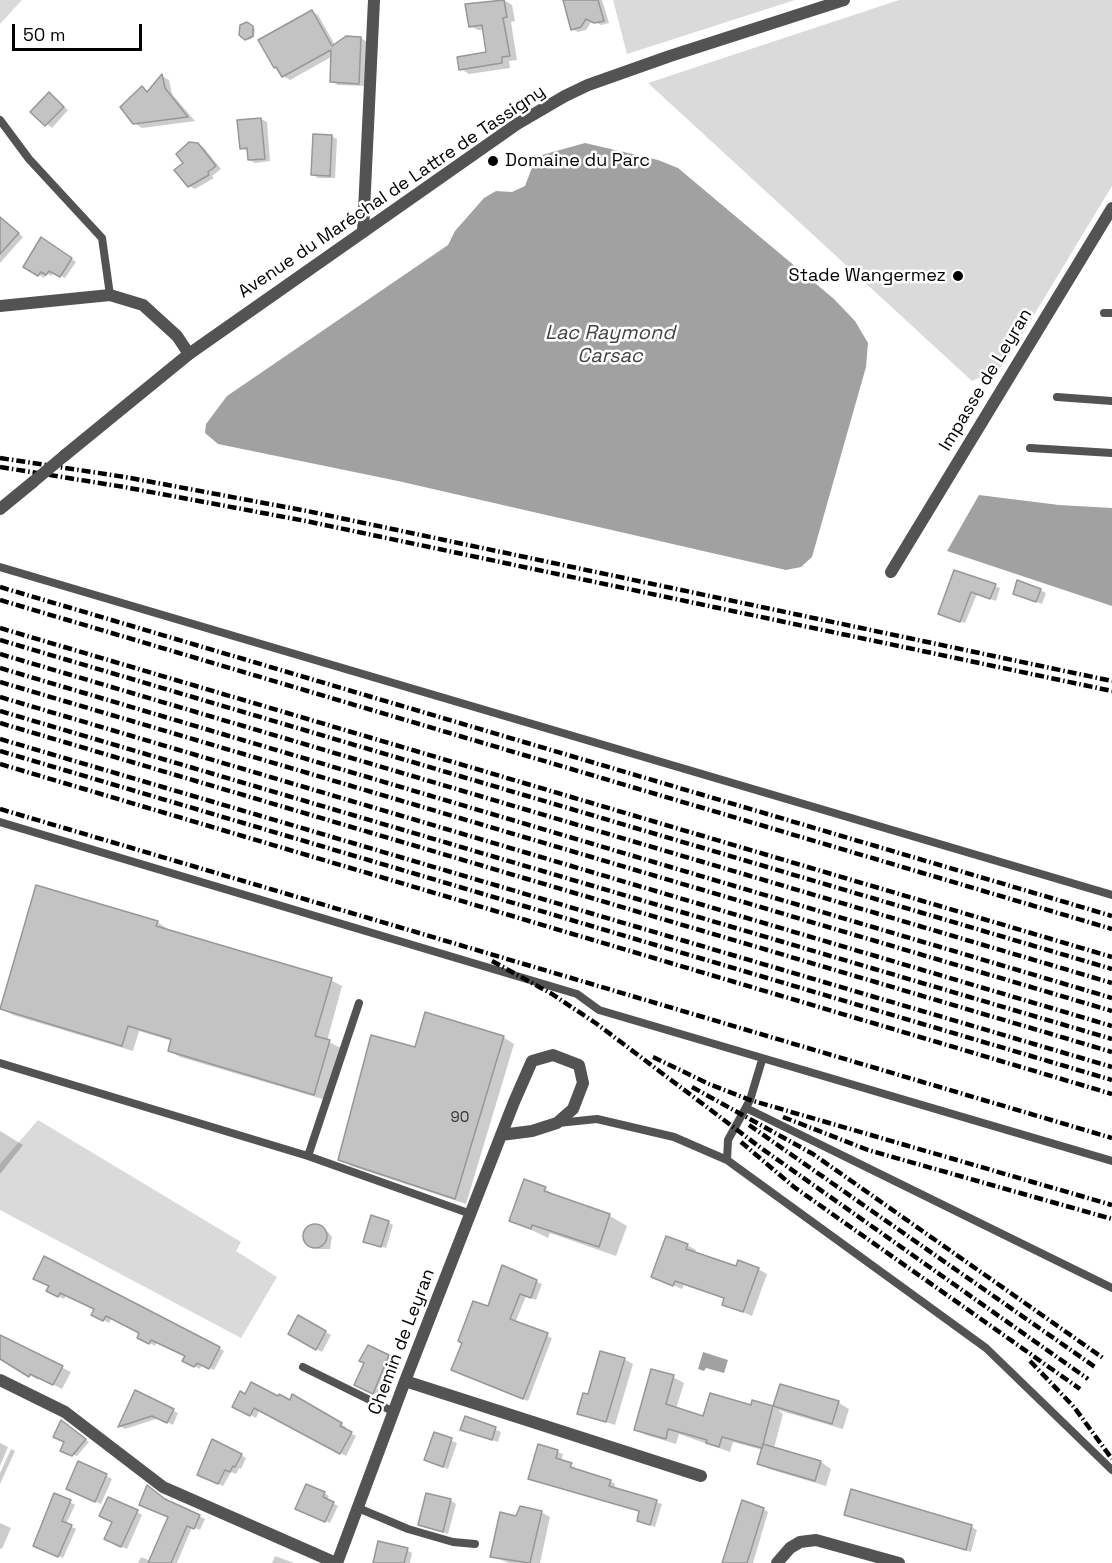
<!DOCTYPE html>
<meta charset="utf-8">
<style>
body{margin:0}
#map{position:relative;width:1112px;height:1563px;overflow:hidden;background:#fff;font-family:"Space Grotesk",sans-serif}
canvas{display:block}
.scale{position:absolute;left:12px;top:24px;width:130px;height:27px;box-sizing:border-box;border:3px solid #000;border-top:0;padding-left:8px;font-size:18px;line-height:21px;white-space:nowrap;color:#000;-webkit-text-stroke:4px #fff;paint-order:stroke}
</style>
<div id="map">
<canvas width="1112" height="1563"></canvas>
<div class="scale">50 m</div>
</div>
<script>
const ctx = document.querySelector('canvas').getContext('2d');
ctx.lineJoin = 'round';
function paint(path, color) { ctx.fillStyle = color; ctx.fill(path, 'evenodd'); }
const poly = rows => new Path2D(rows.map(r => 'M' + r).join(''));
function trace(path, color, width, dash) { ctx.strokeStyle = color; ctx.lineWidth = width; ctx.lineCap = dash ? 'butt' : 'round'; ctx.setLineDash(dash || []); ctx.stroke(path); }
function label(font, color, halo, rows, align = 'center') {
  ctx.font = font + ' "Space Grotesk",sans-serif'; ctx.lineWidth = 5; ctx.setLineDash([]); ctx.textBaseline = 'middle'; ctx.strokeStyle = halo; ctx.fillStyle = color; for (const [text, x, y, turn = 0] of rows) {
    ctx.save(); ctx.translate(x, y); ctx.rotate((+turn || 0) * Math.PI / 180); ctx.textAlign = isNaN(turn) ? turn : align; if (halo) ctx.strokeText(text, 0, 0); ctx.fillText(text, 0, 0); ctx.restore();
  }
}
paint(poly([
 [0,0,22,0,0,24],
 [613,0,795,0,627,54],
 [899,0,1112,0,1112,186,1003,366,972,381,648,83],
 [38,1120,241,1242,236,1251,277,1277,241,1338,0,1210,0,1164]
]), '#dadada');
paint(poly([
 [585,143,658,160,678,168,834,299,855,321,868,343,866,367,812,557,801,567,786,570,398,481,218,444,205,433,206,424,227,396,448,245,455,231,484,198,496,191,512,192,525,186,531,170,542,155],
 [979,495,1059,505,1112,508,1112,606,947,551],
 [703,1352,728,1360,724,1373,706,1368,704,1371,698,1369]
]), '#a1a1a1');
paint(poly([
 [504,0,512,5,515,21,511,22,517,60,509,61,510,68,469,74,461,69,488,53,484,30,478,30,470,26],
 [564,0,602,0,609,23,601,25,592,21,586,30,578,32,572,29],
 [312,12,318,15,335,45,361,38,367,42,365,86,338,85,331,81,333,56,290,80,283,76],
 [247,23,255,29,254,37,249,40,240,35],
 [162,76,169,80,172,94,195,121,142,128,134,123,143,88,149,92],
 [49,94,68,110,52,128,32,112],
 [261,119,267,122,270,161,255,163,249,160,248,151,241,148],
 [331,136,337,139,335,178,318,178,312,174],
 [198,144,204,148,221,169,212,176,214,178,195,189,189,186,185,163],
 [9,225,23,237,0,263,0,227],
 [46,242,76,262,65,278,54,272,51,276,47,273,44,278,25,266],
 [955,572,1000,588,996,601,977,594,965,623,945,616],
 [1040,590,1046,593,1042,604,1015,594],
 [157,922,168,929,167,931,331,980,342,986,327,1041,341,1048,326,1100,180,1057,169,1051,172,1041,139,1031,133,1051,13,1015,1,1008],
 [503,1037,514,1044,466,1204,351,1166,340,1159,416,1049],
 [0,1131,23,1145,0,1174],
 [545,1189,562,1199,610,1216,627,1226,616,1256,550,1233,548,1238,511,1220],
 [388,1222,393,1225,386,1248,365,1241],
 [316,1226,328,1232,332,1237,330,1249,318,1249,306,1238,307,1229],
 [687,1245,696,1250,695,1253,737,1268,758,1269,767,1274,752,1316,724,1304,725,1299,684,1285,682,1289,653,1277],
 [45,1258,224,1351,214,1370,202,1364,200,1369,184,1361,186,1356,157,1341,155,1346,144,1340,141,1333,112,1318,109,1323,93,1314,95,1309,66,1295,64,1299,48,1291,50,1286],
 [503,1267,542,1284,536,1300,526,1296,515,1323,552,1338,528,1401,458,1373,489,1308],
 [299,1317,331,1335,322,1352,290,1334],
 [0,1337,71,1372,62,1389,39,1377,38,1380,0,1358],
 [368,1347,394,1360,378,1396,361,1387],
 [624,1359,633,1364,615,1425,579,1413,589,1396],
 [673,1377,684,1383,676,1409,704,1417,752,1407,753,1402,774,1408,781,1386,839,1403,849,1409,843,1429,778,1410,783,1414,774,1448,821,1462,831,1469,826,1486,769,1469,759,1463,763,1450,733,1442,730,1452,679,1434,676,1444,646,1435,635,1429],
 [136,1392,178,1413,173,1425,159,1418,125,1429,120,1426],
 [246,1396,290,1402,293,1396,346,1427,345,1430,356,1436,346,1456,260,1409,256,1418,234,1406],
 [466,1418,501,1432,498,1442,468,1432],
 [65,1424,89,1442,77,1456,65,1452],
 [435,1434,457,1443,448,1469,425,1460],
 [0,1443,8,1447,0,1466],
 [539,1446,563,1454,561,1462,576,1468,575,1471,610,1481,615,1484,614,1489,662,1504,655,1527,638,1521,641,1512,530,1479],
 [11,1449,15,1451,0,1484,0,1473],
 [241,1455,246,1458,241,1469,239,1468,236,1474,231,1472,223,1486,204,1477],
 [106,1476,112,1479,101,1504,73,1492],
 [852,1491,972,1527,977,1530,971,1552,851,1517,846,1514],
 [324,1493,329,1496,327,1500,338,1506,330,1523,302,1511],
 [450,1500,456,1504,448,1534,419,1524],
 [70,1502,75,1505,66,1524,76,1529,63,1558,39,1548],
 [168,1502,205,1519,200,1530,192,1527,177,1563,138,1563,141,1557,151,1561,169,1517],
 [763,1509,768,1512,753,1563,723,1563],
 [137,1512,142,1515,127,1549,111,1542,113,1522],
 [541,1512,550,1517,540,1563,509,1563,491,1556,517,1518],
 [0,1523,11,1528,2,1549,0,1548],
 [407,1550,412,1553,410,1563,374,1563],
 [275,1556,294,1563,272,1563]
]), '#0003');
const building = poly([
 [504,0,507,17,503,18,510,56,502,57,502,63,459,70,457,57,486,52,482,25,469,27,465,4,504,0],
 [563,0,598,0,604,21,594,23,586,19,581,27,571,30,563,0],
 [312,10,332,46,346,36,361,37,359,84,330,82,331,50,282,77,276,67,274,68,258,40,312,10],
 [247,22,253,26,253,36,245,40,239,35,240,25,247,22],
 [162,74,165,88,188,117,133,124,120,107,142,86,147,92,162,74],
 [49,92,64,107,45,126,30,112,49,92],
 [261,118,265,159,248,160,247,148,240,149,237,120,261,118],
 [313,134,332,135,330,176,311,175,313,134],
 [189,142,198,143,216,166,208,172,209,175,188,187,174,170,183,163,176,154,189,142],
 [0,217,19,233,0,254,0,217],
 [41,237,72,258,60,277,49,271,46,275,41,272,38,276,23,267,41,237],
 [954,570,996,584,990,599,971,592,960,622,938,614,954,570],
 [1017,580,1041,589,1036,602,1013,594,1017,580],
 [36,885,158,921,156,926,332,978,315,1036,330,1040,314,1095,168,1051,171,1039,128,1026,122,1046,0,1009,36,885],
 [425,1012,504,1036,455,1199,338,1160,371,1035,415,1047,425,1012],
 [524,1179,546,1187,544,1191,610,1214,599,1247,532,1225,531,1229,509,1221,524,1179],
 [371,1215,389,1221,381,1247,363,1242,371,1215],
 '303 1236a12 12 0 1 1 24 0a12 12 0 1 1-24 0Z',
 [666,1236,688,1244,686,1249,736,1266,738,1260,759,1268,743,1312,722,1305,724,1298,675,1281,673,1286,651,1277,666,1236],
 [44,1256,220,1347,209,1369,197,1363,194,1367,182,1361,185,1356,151,1340,149,1344,137,1338,139,1333,106,1316,103,1321,91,1315,94,1309,60,1293,58,1297,46,1291,49,1286,33,1279,44,1256],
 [502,1265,537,1280,531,1298,520,1294,510,1319,548,1333,523,1399,451,1370,462,1343,458,1341,473,1301,488,1306,502,1265],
 [298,1315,326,1331,316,1350,288,1334,298,1315],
 [0,1335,63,1366,53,1385,30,1374,29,1377,0,1359,0,1335],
 [368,1345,389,1355,373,1394,354,1385,364,1363,359,1361,368,1345],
 [600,1351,625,1358,606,1422,577,1414,583,1393,588,1394,600,1351],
 [651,1369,674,1375,666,1404,703,1416,710,1393,751,1405,752,1400,773,1406,762,1448,722,1437,719,1447,706,1443,707,1440,668,1429,666,1439,634,1430,651,1369],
 [251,1382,278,1396,279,1394,290,1400,292,1394,342,1423,340,1426,352,1432,340,1454,254,1408,250,1416,232,1407,240,1391,245,1394,251,1382],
 [780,1384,839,1401,832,1424,773,1406,780,1384],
 [135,1390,174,1409,167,1423,152,1416,118,1427,135,1390],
 [465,1416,496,1427,492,1440,460,1430,465,1416],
 [61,1420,86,1439,72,1456,60,1451,64,1442,53,1437,61,1420],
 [434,1432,452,1438,443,1467,424,1460,434,1432],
 [212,1439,242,1454,235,1467,233,1466,230,1472,225,1470,218,1484,197,1475,212,1439],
 [538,1444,558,1450,556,1458,572,1463,570,1467,611,1480,609,1486,657,1500,650,1525,637,1521,639,1511,528,1479,538,1444],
 [763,1444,821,1461,815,1481,757,1464,763,1444],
 [78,1461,107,1474,95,1502,66,1489,78,1461],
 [306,1484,325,1492,323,1497,334,1502,325,1522,295,1509,306,1484],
 [147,1485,165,1499,200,1515,194,1529,187,1526,171,1563,148,1563,168,1517,139,1505,147,1485],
 [851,1489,972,1525,966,1550,844,1515,851,1489],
 [54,1493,71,1500,62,1521,72,1525,58,1557,33,1546,54,1493],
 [426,1493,451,1499,443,1532,418,1525,426,1493],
 [108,1497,138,1510,121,1547,104,1539,112,1522,99,1516,108,1497],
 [742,1500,764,1508,747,1563,722,1563,742,1500],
 [520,1506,542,1511,530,1563,490,1557,500,1512,516,1516,520,1506],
 [378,1541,408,1548,404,1563,373,1563,378,1541]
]);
paint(building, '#c3c3c3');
trace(building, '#979797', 1.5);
trace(poly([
 [0,120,29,159,102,238,110,295],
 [1104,313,1112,313],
 [1057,397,1112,401],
 [1030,448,1112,453],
 [0,567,1112,895],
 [0,822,577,994,599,1010,1112,1161],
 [359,1003,308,1156,471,1214],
 [0,1063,308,1156],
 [746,1108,1112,1288],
 [558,1123,597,1119,674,1137,727,1160,986,1348,1112,1470],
 [727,1160,728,1140,750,1100,762,1060],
 [303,1367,394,1412],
 [358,1508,408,1529,453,1542,475,1544]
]), '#535353', 8);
trace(poly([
 [363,232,374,0],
 [0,306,110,295,143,305,177,336,189,354],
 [891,572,1112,208],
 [0,1380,65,1412,163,1487,336,1563],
 [405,1381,701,1476],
 [337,1563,405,1381,514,1102,532,1061,553,1055,579,1065,583,1083,573,1109,557,1123,532,1131,501,1135],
 [777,1563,790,1548,800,1542,816,1540,899,1563]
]), '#535353', 12);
trace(poly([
 [64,456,189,354,517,124,565,96,588,85,670,56,844,0],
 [0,509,33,482]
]), '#535353', 12);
trace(poly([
 [0,458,125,477,307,511,1112,681],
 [0,467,124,487,306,521,1112,691],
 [0,587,1112,916],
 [0,600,1112,929],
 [0,628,1112,957],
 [0,640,1112,969],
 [0,654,1112,983],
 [0,668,1112,998],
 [0,682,1112,1011],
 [0,697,1112,1026],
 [0,711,1112,1039],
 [0,723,1112,1052],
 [0,739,1112,1067],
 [0,751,1112,1080],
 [0,764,1112,1094],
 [0,809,1112,1138],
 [492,961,552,994,597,1024,761,1148,1088,1379],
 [653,1057,709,1084,750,1100,1112,1205],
 [692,1087,813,1154,1103,1358],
 [783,1117,868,1150,1112,1219],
 [749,1125,1095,1367],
 [741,1142,794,1187,1080,1389],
 [1030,1361,1074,1407,1112,1459]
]), '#000', 4.5, [9, 3, 1.5, 3]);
trace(poly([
 [33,482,64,456]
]), '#535353', 12);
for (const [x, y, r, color] of [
 [493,161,6,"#000"],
 [958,276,6,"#000"]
]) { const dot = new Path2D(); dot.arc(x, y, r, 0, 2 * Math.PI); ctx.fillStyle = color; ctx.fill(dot); trace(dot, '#fff', 2); }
label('15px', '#313131', null, [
 ["90",460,1118]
]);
label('18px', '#000', '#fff', [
 ["Domaine du Parc",505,161],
 ["Stade Wangermez",946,276,"right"]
], 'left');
label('18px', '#000', '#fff', [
 ["Avenue du Maréchal de Lattre de Tassigny",392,192,-34],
 ["Impasse de Leyran",986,380,-59],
 ["Chemin de Leyran",402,1342,-69]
]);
label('italic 20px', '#424242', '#fff', [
 ["Lac Raymond",610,334],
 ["Carsac",610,357]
]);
</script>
